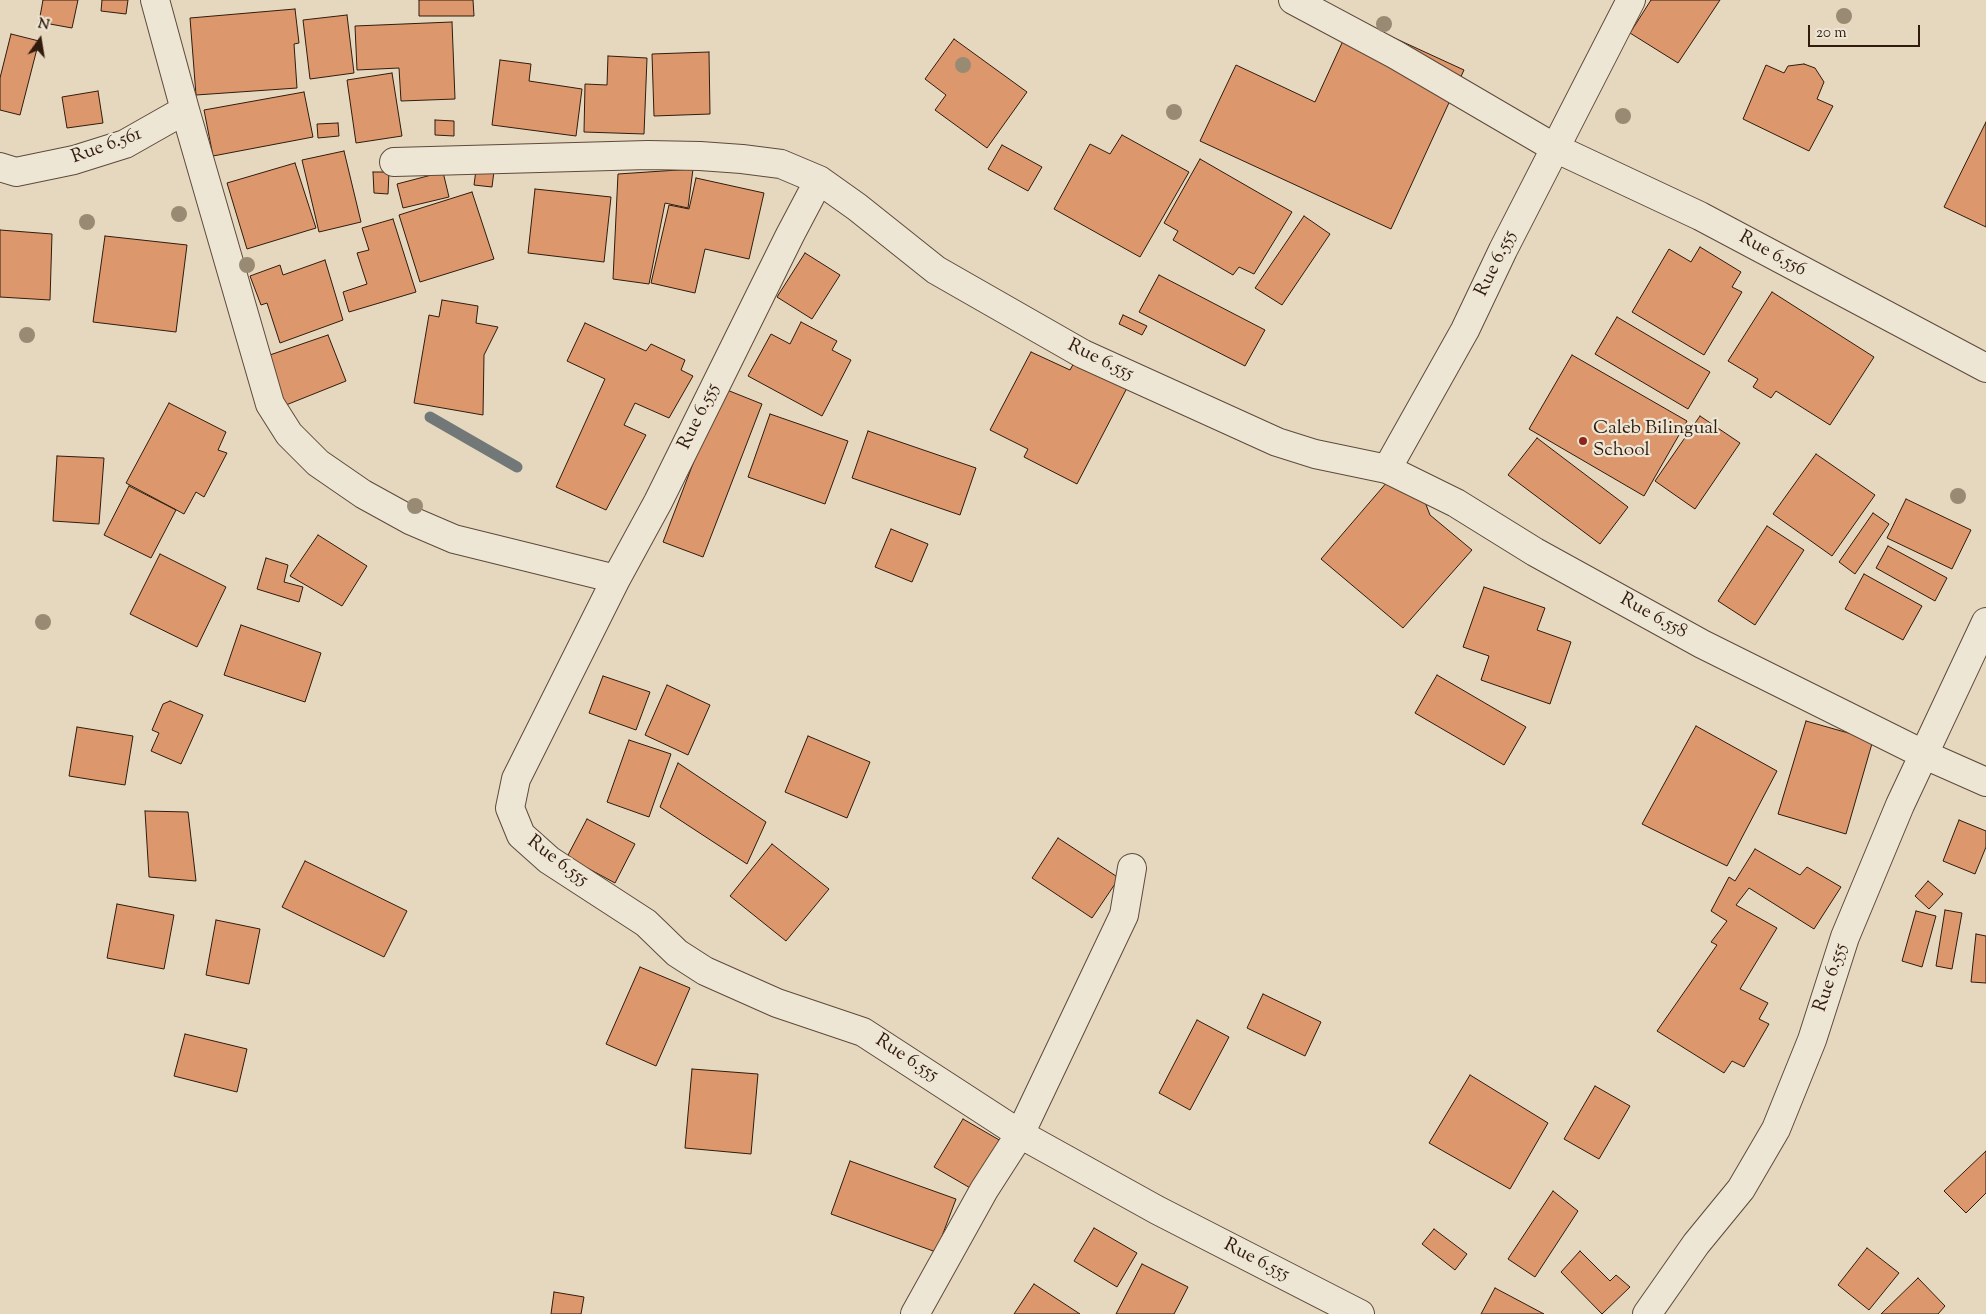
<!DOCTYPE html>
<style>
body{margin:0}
#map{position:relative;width:1986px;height:1314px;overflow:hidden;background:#e5d8bf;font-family:"Sorts Mill Goudy",serif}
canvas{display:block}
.north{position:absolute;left:15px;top:15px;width:50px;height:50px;-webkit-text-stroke:4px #eee6d5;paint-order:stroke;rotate:13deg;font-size:14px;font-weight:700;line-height:20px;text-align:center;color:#311b0d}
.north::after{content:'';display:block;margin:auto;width:18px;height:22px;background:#311b0d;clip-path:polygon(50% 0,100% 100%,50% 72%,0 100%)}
.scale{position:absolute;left:1808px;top:25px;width:112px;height:22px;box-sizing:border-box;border:2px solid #311b0d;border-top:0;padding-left:6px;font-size:15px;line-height:18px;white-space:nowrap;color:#311b0d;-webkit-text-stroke:4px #eee6d5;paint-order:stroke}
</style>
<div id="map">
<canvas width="1986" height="1314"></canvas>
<div class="north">N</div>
<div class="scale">20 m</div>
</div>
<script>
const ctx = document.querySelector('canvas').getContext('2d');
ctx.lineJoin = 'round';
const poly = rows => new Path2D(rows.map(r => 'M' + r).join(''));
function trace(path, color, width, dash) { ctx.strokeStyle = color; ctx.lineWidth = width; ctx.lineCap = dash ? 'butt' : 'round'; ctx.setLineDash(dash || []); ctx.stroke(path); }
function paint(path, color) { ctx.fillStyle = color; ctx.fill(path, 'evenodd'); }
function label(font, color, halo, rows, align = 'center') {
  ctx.font = font + ' "Sorts Mill Goudy",serif'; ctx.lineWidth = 4.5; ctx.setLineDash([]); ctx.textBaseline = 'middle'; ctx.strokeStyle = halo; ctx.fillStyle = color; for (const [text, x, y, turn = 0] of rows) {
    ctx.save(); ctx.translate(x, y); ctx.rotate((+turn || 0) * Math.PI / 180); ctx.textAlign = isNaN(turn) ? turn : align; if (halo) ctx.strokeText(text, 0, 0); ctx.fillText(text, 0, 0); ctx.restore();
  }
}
trace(poly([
 [430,417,517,467]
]), '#717877', 11);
const building = poly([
 [43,0,78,0,72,28,39,22,43,0],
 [102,0,128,0,126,14,101,11,102,0],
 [419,0,473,0,474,16,419,16,419,0],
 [1651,0,1720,0,1678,63,1630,33,1651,0],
 [295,9,299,43,294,44,297,88,196,95,190,18,295,9],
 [347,15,354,73,310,79,303,20,347,15],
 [1353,19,1464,70,1391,229,1200,141,1236,65,1315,102,1353,19],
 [452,22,455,99,401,101,399,68,357,70,355,26,452,22],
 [11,34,39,41,20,115,0,110,0,78,11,34],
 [954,39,1027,92,987,148,935,110,946,95,925,79,954,39],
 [709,52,710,114,654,116,652,54,709,52],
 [608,56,647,58,644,134,584,132,585,84,607,85,608,56],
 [500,60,531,64,529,81,582,89,576,136,492,125,500,60],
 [1804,64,1815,68,1824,82,1817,99,1833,106,1809,151,1743,119,1766,65,1784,73,1788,66,1804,64],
 [392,73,402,136,356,143,347,80,392,73],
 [98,91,103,123,67,128,62,97,98,91],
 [304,92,313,137,213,156,204,110,304,92],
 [435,120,454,121,454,136,435,135,435,120],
 [1986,122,1986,227,1944,207,1986,122],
 [338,123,339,136,318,138,317,124,338,123],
 [1122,135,1189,172,1140,257,1054,209,1090,144,1110,154,1122,135],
 [1002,145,1042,167,1028,191,988,169,1002,145],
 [344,151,361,222,319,232,302,160,344,151],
 [1200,159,1292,212,1254,274,1239,267,1233,275,1173,240,1178,231,1164,223,1200,159],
 [295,163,316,228,247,249,227,183,295,163],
 [693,169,688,208,665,203,649,284,613,279,618,174,693,169],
 [476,170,494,171,492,187,474,185,476,170],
 [373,172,389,172,388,194,374,193,373,172],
 [443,172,449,197,403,208,397,184,443,172],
 [696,178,764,193,749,259,705,249,695,293,651,283,669,205,689,209,696,178],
 [535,189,611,197,604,262,528,253,535,189],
 [472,192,494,259,420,282,399,215,472,192],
 [1304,216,1330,234,1282,305,1255,288,1304,216],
 [393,219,416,292,349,312,343,292,367,284,357,253,369,250,362,228,393,219],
 [0,230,52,234,50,300,0,297,0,230],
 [105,236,187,245,176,332,93,322,105,236],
 [1700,247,1741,272,1732,287,1742,292,1704,355,1632,312,1669,249,1691,262,1700,247],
 [805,253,840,275,812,319,777,297,805,253],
 [325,260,343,320,280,343,267,303,261,305,250,276,280,265,283,275,325,260],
 [1159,275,1265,330,1245,366,1139,312,1159,275],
 [1772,292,1874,357,1830,425,1776,391,1771,398,1753,387,1758,379,1728,361,1772,292],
 [442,300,478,306,476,323,498,327,484,355,483,415,414,403,429,315,439,317,442,300],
 [1123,315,1147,326,1142,335,1119,324,1123,315],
 [1617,317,1710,372,1688,409,1595,354,1617,317],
 [801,322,837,341,832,350,851,360,822,416,748,376,771,334,790,344,801,322],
 [585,323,646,351,651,344,685,360,681,370,693,376,669,418,635,403,624,425,646,435,606,510,556,487,605,379,567,361,585,323],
 [328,335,346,381,286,405,264,357,328,335],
 [1031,352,1070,370,1075,361,1127,388,1077,484,1024,457,1028,449,990,430,1031,352],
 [1572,355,1687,421,1644,496,1529,429,1572,355],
 [722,388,762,404,703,557,663,542,722,388],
 [169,403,226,432,218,450,227,453,204,497,196,492,184,514,126,483,169,403],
 [770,414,848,441,825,504,748,477,770,414],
 [1700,416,1740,443,1695,509,1655,481,1700,416],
 [868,431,976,468,960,515,852,478,868,431],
 [1537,438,1628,507,1600,544,1508,475,1537,438],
 [1816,454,1875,495,1832,556,1773,514,1816,454],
 [57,456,104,458,99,524,53,521,57,456],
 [1388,481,1423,497,1430,515,1472,550,1403,628,1321,559,1388,481],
 [129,486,176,510,151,558,104,535,129,486],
 [1906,499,1971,530,1952,569,1887,538,1906,499],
 [1873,513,1889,524,1855,574,1839,562,1873,513],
 [1767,526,1804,550,1755,625,1718,601,1767,526],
 [891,529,928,544,912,582,875,567,891,529],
 [318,535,367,566,342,606,290,576,318,535],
 [1888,546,1947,578,1935,601,1876,568,1888,546],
 [160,554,226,587,197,647,130,614,160,554],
 [266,558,288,565,284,582,303,587,299,602,257,589,266,558],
 [1864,574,1922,606,1903,640,1845,609,1864,574],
 [1484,587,1545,608,1537,630,1571,642,1550,704,1481,680,1489,656,1463,647,1484,587],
 [241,625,321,653,305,702,224,675,241,625],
 [1437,675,1526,727,1504,765,1415,713,1437,675],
 [603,676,650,692,636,730,589,713,603,676],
 [667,685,710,705,688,755,645,735,667,685],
 [170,701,203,715,181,764,151,751,159,733,152,730,163,704,170,701],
 [1806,721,1873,740,1846,834,1778,814,1806,721],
 [1696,726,1777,771,1727,866,1642,824,1696,726],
 [77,727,133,736,125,785,69,776,77,727],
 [808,736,870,762,847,818,785,792,808,736],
 [629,740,671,754,649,817,607,802,629,740],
 [678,763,766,822,747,864,660,807,678,763],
 [145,811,188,812,196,881,149,877,145,811],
 [587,819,635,844,615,883,567,857,587,819],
 [1959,820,1986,831,1986,847,1975,874,1943,861,1959,820],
 [1058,838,1119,878,1092,918,1032,878,1058,838],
 [772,844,829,889,786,941,730,896,772,844],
 [1755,849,1800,875,1807,867,1841,887,1814,929,1749,888,1736,905,1777,928,1740,989,1768,1003,1759,1019,1769,1024,1744,1067,1732,1061,1724,1073,1657,1031,1717,945,1711,942,1727,921,1711,911,1729,877,1735,881,1755,849],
 [305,861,407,911,384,957,282,907,305,861],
 [1928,881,1943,894,1929,909,1915,896,1928,881],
 [117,904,174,915,164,969,107,958,117,904],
 [1945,910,1962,913,1952,969,1936,966,1945,910],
 [1916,911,1936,916,1922,967,1902,961,1916,911],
 [216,920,260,929,249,984,206,975,216,920],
 [1976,934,1986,936,1986,983,1971,982,1976,934],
 [640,967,690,988,656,1066,606,1044,640,967],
 [1263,994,1321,1022,1305,1056,1247,1028,1263,994],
 [1197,1020,1229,1037,1190,1110,1159,1093,1197,1020],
 [185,1034,247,1049,237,1092,174,1076,185,1034],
 [692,1069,758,1074,751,1154,685,1148,692,1069],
 [1470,1075,1548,1123,1510,1189,1429,1143,1470,1075],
 [1595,1086,1630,1106,1599,1159,1564,1139,1595,1086],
 [963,1119,1001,1141,972,1189,934,1167,963,1119],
 [1986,1151,1986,1193,1966,1213,1944,1191,1986,1151],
 [850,1161,956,1199,936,1252,831,1214,850,1161],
 [1553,1191,1578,1211,1535,1277,1508,1259,1553,1191],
 [1094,1228,1137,1253,1117,1287,1074,1261,1094,1228],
 [1434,1229,1467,1254,1455,1270,1422,1244,1434,1229],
 [1867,1248,1899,1273,1869,1310,1838,1285,1867,1248],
 [1580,1251,1610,1281,1616,1275,1630,1287,1602,1314,1561,1272,1580,1251],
 [1142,1264,1188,1287,1174,1314,1116,1314,1142,1264],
 [1918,1278,1945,1306,1938,1314,1881,1314,1918,1278],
 [1034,1284,1080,1314,1014,1314,1034,1284],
 [1495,1288,1544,1314,1481,1314,1495,1288],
 [554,1292,584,1297,581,1314,551,1314,554,1292]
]);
paint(building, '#dc986c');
trace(building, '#311b0d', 1);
const minor = poly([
 [1293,0,1396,55,1555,148,1700,216,1986,368],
 [185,110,270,404,289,434,318,463,363,494,412,521,454,539,616,579],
 [394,162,648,155,700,156,742,159,781,164,819,180],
 [0,167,16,172,74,160,125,144,185,110,155,0],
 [1387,469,1456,503,1535,552,1702,644,1925,755,1986,782],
 [915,1314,984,1190,1020,1134,1124,915,1132,868],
 [1360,1314,1157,1210,1020,1134,863,1032,777,1003,705,971,677,953,646,923,549,860,521,835,510,808,516,779,616,579,658,502,790,235,819,180,857,207,936,270,1083,354,1277,442,1315,454,1387,469,1465,330,1503,250,1631,0],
 [1647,1314,1696,1244,1741,1189,1776,1129,1812,1040,1845,937,1900,805,1986,622]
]);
trace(minor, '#5e4a3a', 30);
trace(minor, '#eee6d5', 28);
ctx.fillStyle = '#998b73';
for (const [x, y] of [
 [1844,16],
 [1384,24],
 [963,65],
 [1174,112],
 [1623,116],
 [179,214],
 [87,222],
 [247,265],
 [27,335],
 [1958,496],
 [415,506],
 [43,622]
]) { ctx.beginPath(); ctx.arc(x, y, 8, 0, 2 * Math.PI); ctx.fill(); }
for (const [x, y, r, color] of [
 [1583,441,5,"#8f2418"]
]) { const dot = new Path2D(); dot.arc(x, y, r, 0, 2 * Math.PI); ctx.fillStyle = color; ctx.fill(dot); trace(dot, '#eee6d5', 2); }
label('19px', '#311b0d', '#eee6d5', [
 ["Rue 6.561",107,147,-20],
 ["Rue 6.556",1772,255,29],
 ["Rue 6.555",1497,264,-64],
 ["Rue 6.555",1100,361,26],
 ["Rue 6.555",700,417,-64],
 ["Rue 6.558",1653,617,29],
 ["Rue 6.555",557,862,37],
 ["Rue 6.555",1832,978,-72],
 ["Rue 6.555",906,1059,33],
 ["Rue 6.555",1256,1261,27]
]);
label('19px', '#311b0d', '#eee6d5', [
 ["Caleb Bilingual",1593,430],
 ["School",1593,452]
], 'left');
</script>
